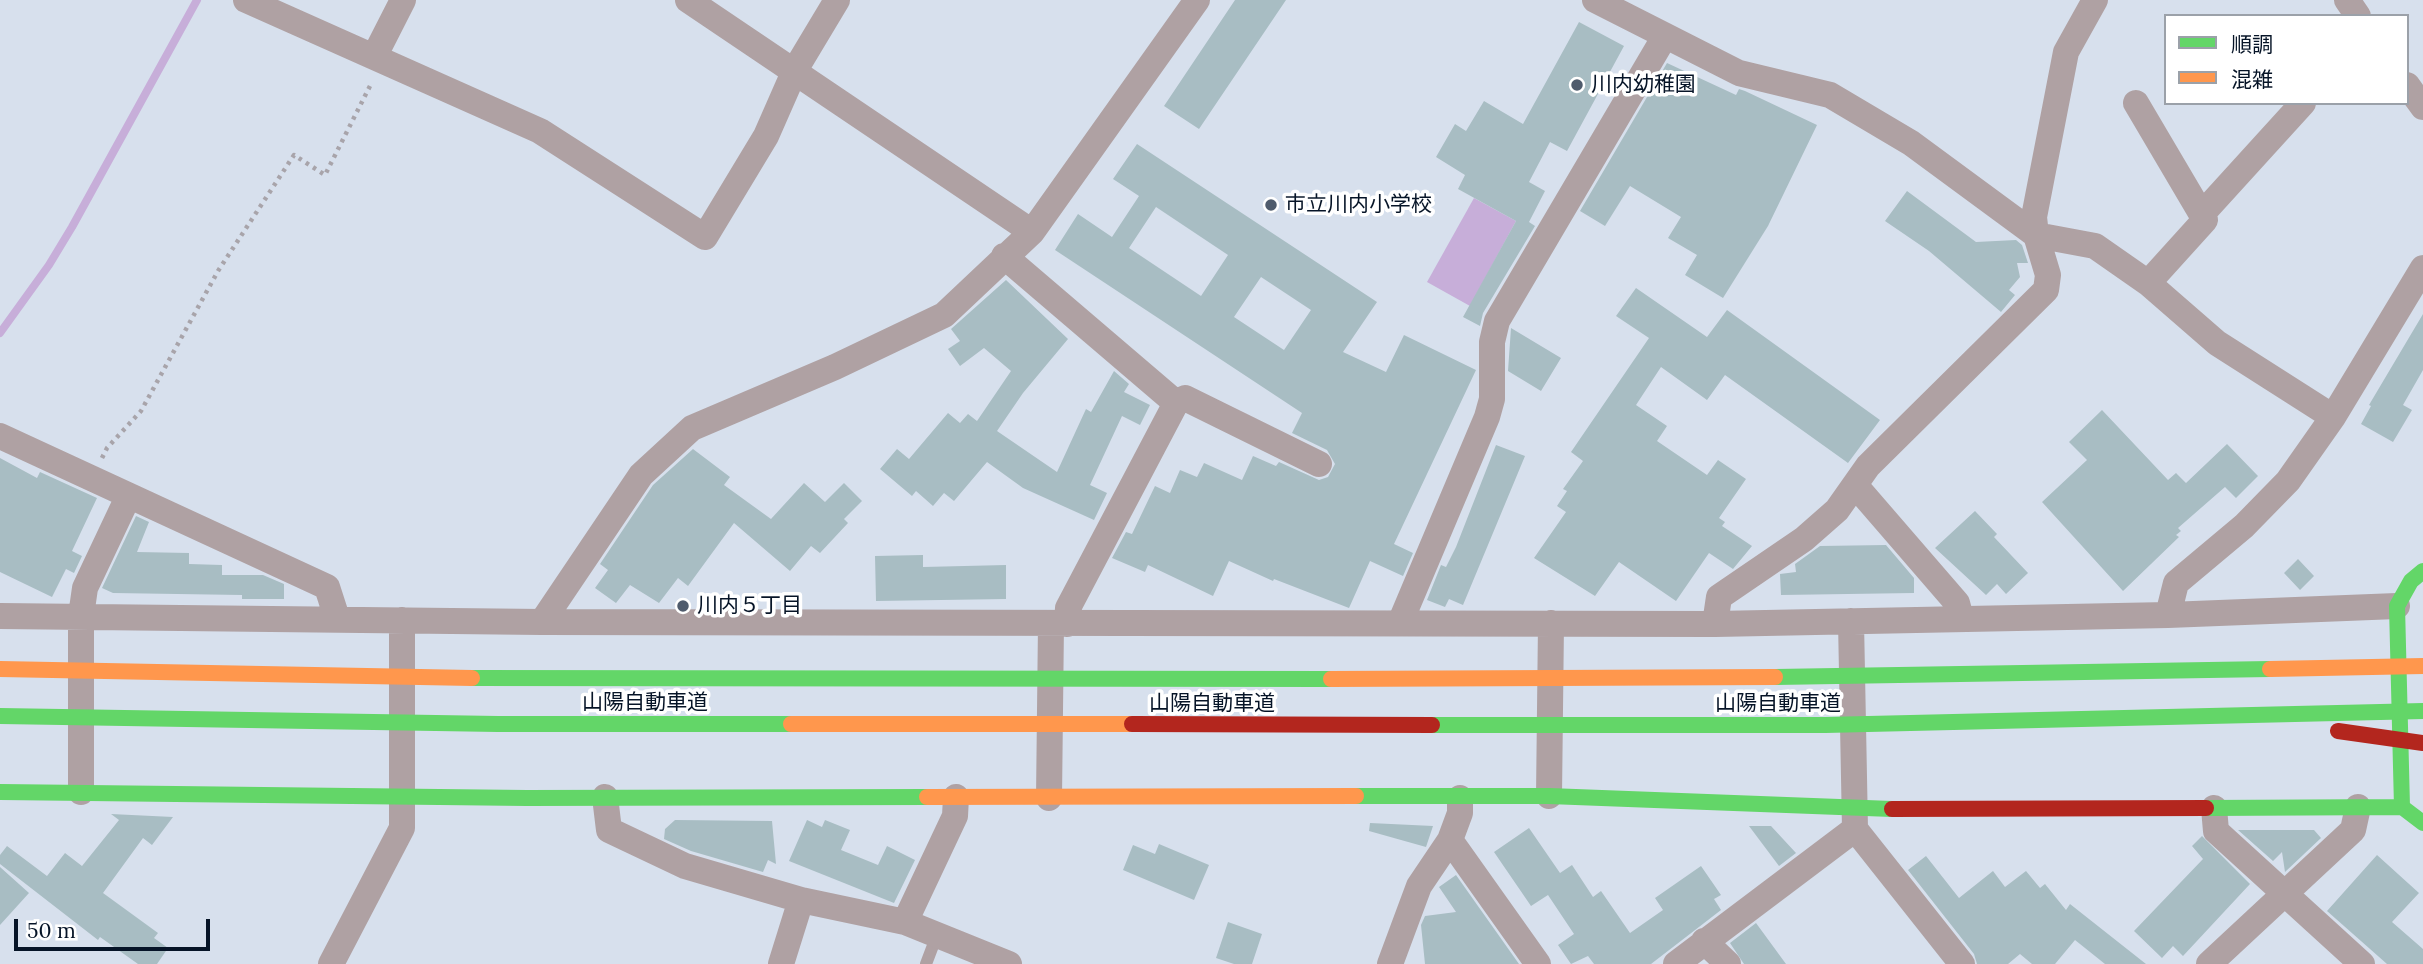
<!DOCTYPE html>
<meta charset="utf-8">
<style>
body{margin:0}
#map{position:relative;width:2423px;height:964px;overflow:hidden;background:#d7e0ed;font-family:Lora,"Noto Sans JP",serif}
canvas{display:block}
.legend{position:absolute;left:2164px;top:14px;width:245px;height:91px;box-sizing:border-box;background:#fff;border:2px solid #9ba1a9;margin:0;padding:9px 12px;list-style:none;font-size:21px;color:#061427}
.legend li{display:flex;align-items:center;gap:14px;height:35px}
.legend b{width:35px;border:2px solid #9ba1a9}
.scale{position:absolute;left:14px;top:919px;width:196px;height:32px;box-sizing:border-box;border:4px solid #061427;border-top:0;padding-left:9px;font-size:21px;line-height:24px;white-space:nowrap;color:#061427;-webkit-text-stroke:5px #fff;paint-order:stroke}
</style>
<div id="map">
<canvas width="2423" height="964"></canvas>
<ul class="legend">
<li><b style="height:9px;background:#63d668"></b>順調</li>
<li><b style="height:9px;background:#ff974d"></b>混雑</li>
</ul>
<div class="scale">50 m</div>
</div>
<script>
const ctx = document.querySelector('canvas').getContext('2d');
ctx.lineJoin = 'round';
function paint(path, color) { ctx.fillStyle = color; ctx.fill(path, 'evenodd'); }
const poly = rows => new Path2D(rows.map(r => 'M' + r).join(''));
function trace(path, color, width, dash) { ctx.strokeStyle = color; ctx.lineWidth = width; ctx.lineCap = dash ? 'butt' : 'round'; ctx.setLineDash(dash || []); ctx.stroke(path); }
function label(font, color, halo, rows, align = 'center') {
  ctx.font = font + ' Lora,"Noto Sans JP",serif'; ctx.lineWidth = 7; ctx.setLineDash([]); ctx.textBaseline = 'middle'; ctx.strokeStyle = halo; ctx.fillStyle = color; for (const [text, x, y, turn = 0] of rows) {
    ctx.save(); ctx.translate(x, y); ctx.rotate((+turn || 0) * Math.PI / 180); ctx.textAlign = isNaN(turn) ? turn : align; if (halo) ctx.strokeText(text, 0, 0); ctx.fillText(text, 0, 0); ctx.restore();
  }
}
paint(poly([
 [1474,198,1516,221,1470,306,1427,282]
]), '#c7aed9');
trace(poly([
 [0,333,49,265,72,227,197,0]
]), '#c7aed9', 8);
paint(poly([
 [1235,0,1286,0,1199,129,1164,106],
 [1579,22,1624,46,1567,151,1550,142,1529,182,1545,191,1529,222,1535,226,1483,313,1480,326,1463,317,1516,221,1458,189,1465,175,1436,157,1455,124,1466,131,1484,101,1523,124],
 [1667,63,1736,95,1739,89,1745,91,1817,125,1768,226,1723,298,1685,275,1697,255,1668,238,1681,217,1630,186,1605,226,1580,211],
 [1137,144,1377,302,1343,352,1386,372,1404,335,1476,370,1394,544,1413,553,1403,576,1370,561,1349,608,1274,579,1273,581,1229,561,1213,596,1148,565,1145,572,1112,558,1126,532,1132,534,1155,486,1170,493,1180,470,1197,477,1204,463,1242,480,1253,456,1276,466,1279,462,1319,480,1328,477,1335,464,1327,450,1292,433,1302,413,1055,250,1078,214,1112,237,1139,196,1113,179],
 [1156,207,1228,255,1201,296,1129,248],
 [1261,277,1311,310,1284,350,1234,317],
 [1907,191,1976,242,2016,240,2022,245,2028,263,2017,263,2020,277,2009,290,2015,295,2001,312,1929,251,1885,221],
 [1006,280,1068,339,1023,393,997,431,1057,472,1086,409,1091,412,1114,371,1129,384,1124,392,1150,405,1140,425,1122,416,1090,485,1107,493,1094,520,1023,488,987,462,954,501,944,493,933,506,916,491,912,496,880,469,897,449,909,459,948,413,960,423,968,414,977,421,1011,371,984,348,960,366,948,349,960,341,951,329],
 [1636,288,1707,337,1727,310,1880,420,1848,463,1725,375,1707,400,1661,367,1636,405,1667,426,1657,441,1707,475,1718,460,1746,479,1719,518,1725,522,1722,526,1752,546,1733,569,1709,553,1676,601,1619,562,1595,596,1534,558,1566,512,1557,506,1567,491,1563,489,1583,461,1571,452,1649,338,1616,316],
 [2423,314,2423,370,2403,405,2412,410,2393,442,2361,424,2371,406,2369,405],
 [1511,328,1561,358,1541,391,1508,371],
 [2102,410,2168,480,2176,473,2186,483,2227,444,2258,476,2236,498,2225,487,2178,528,2181,531,2176,535,2179,537,2123,591,2042,502,2087,460,2069,442],
 [1496,445,1525,456,1463,605,1449,599,1445,607,1427,600,1441,565,1446,567,1456,547],
 [693,449,730,477,724,485,771,519,804,483,825,502,844,483,862,501,844,519,848,523,820,553,811,546,790,571,734,523,688,586,678,578,659,603,630,585,616,603,595,588,608,570,600,564,653,485],
 [0,458,37,478,40,472,97,498,72,551,82,556,74,573,66,569,52,597,0,572],
 [1975,511,1997,534,1994,537,2028,573,2006,594,1997,584,1986,595,1935,548],
 [136,516,149,522,137,552,189,553,189,564,222,565,222,575,263,575,284,584,284,599,242,599,242,595,113,593,102,588],
 [1886,545,1914,578,1914,593,1781,595,1780,574,1796,572,1795,564,1820,546],
 [923,555,923,567,1006,565,1006,599,876,601,875,556],
 [2298,559,2314,576,2300,590,2284,573],
 [111,814,173,817,152,845,143,838,103,893,158,933,154,938,168,948,157,964,138,964,100,937,98,940,0,864,0,855,7,846,47,876,65,853,82,866,119,820],
 [675,820,772,821,776,864,768,860,763,872,691,851,664,839,665,829],
 [807,820,822,827,825,820,850,830,841,850,878,865,887,846,915,860,894,903,789,861],
 [1370,823,1433,826,1426,847,1369,831],
 [1749,826,1771,826,1796,853,1779,866],
 [1529,828,1560,873,1572,865,1593,897,1601,891,1630,933,1663,910,1655,898,1701,866,1721,895,1714,899,1721,910,1651,964,1594,964,1588,956,1571,964,1558,945,1574,934,1548,895,1531,906,1494,852],
 [2238,830,2314,830,2321,838,2285,872,2282,852,2273,861],
 [2202,836,2250,884,2183,956,2173,946,2162,958,2134,931,2203,859,2192,846],
 [1159,844,1209,865,1194,900,1123,870,1133,845,1155,854],
 [2377,855,2419,893,2392,922,2423,949,2423,964,2387,964,2327,911],
 [1926,856,1959,898,1993,871,2005,887,2026,871,2040,888,2045,884,2066,910,2070,904,2146,964,2105,964,2075,940,2055,964,2032,964,2020,954,2008,964,1977,964,1974,954,1908,870],
 [0,867,29,893,0,925],
 [1456,875,1519,964,1425,964,1421,925,1425,916,1456,912,1439,887],
 [1228,922,1262,934,1252,964,1234,964,1216,958],
 [1756,923,1786,964,1744,964,1730,943]
]), '#a8bdc3');
trace(poly([
 [102,458,107,448,141,411,218,271,294,155,325,175,371,84]
]), '#a8a4aa', 4.5, [3.5, 5]);
trace(poly([
 [926,964,937,935]
]), '#afa1a3', 12);
trace(poly([
 [246,0,540,131,705,237,766,136,795,70,837,0],
 [688,0,1032,232],
 [1595,0,1739,73,1830,95,1911,143,2036,235,2095,246,2148,283,2217,343,2333,417],
 [2347,0,2358,16],
 [374,57,403,0],
 [2407,85,2423,107],
 [2136,103,2205,220,2148,283],
 [2202,214,2303,103],
 [1004,256,1176,403,1068,608,1067,624],
 [1176,403,1185,398,1319,464],
 [0,436,327,587,337,618],
 [1855,485,1957,603,1961,618],
 [2168,615,2176,583,2244,526,2288,481,2333,417,2423,268],
 [0,616,542,622,1715,624,2168,615,2397,606],
 [542,622,641,475,692,428,835,367,944,315,1032,232,1197,0],
 [1400,623,1487,417,1492,399,1492,342,1497,321,1665,36],
 [1715,624,1719,597,1804,539,1837,510,1868,466,2046,290,2048,275,2036,235,2034,217,2066,52,2095,0],
 [81,792,81,616,85,588,128,497],
 [1549,796,1551,623],
 [605,797,609,830,685,866,801,900,905,922,1009,964],
 [1049,798,1051,623],
 [2214,808,2216,831,2362,964],
 [1855,829,1962,964],
 [1450,840,1538,964],
 [905,922,955,816,956,797],
 [1704,941,1728,964],
 [331,964,402,828,402,620],
 [781,964,801,900],
 [1390,964,1419,886,1450,840,1460,813,1460,798],
 [1676,964,1855,829,1851,621],
 [2209,964,2353,830,2358,807]
]), '#afa1a3', 26);
trace(poly([
 [0,792,527,798,927,797],
 [1356,796,1549,796,1892,809],
 [2402,807,2397,606,2411,581,2423,571],
 [2206,808,2402,807,2423,823]
]), '#63d668', 16);
trace(poly([
 [927,797,1356,796]
]), '#ff974d', 16);
trace(poly([
 [1892,809,2206,808]
]), '#b3261e', 16);
trace(poly([
 [1775,677,2270,669],
 [472,678,1331,679],
 [0,716,498,724,791,724],
 [1432,725,1825,725,2423,711]
]), '#63d668', 16);
trace(poly([
 [0,669,472,678],
 [2270,669,2423,666],
 [1331,679,1775,677],
 [791,724,1132,724]
]), '#ff974d', 16);
trace(poly([
 [1132,724,1432,725],
 [2338,731,2423,743]
]), '#b3261e', 16);
for (const [x, y, r, color] of [
 [1577,85,7,"#4f5b6c"],
 [1271,205,7,"#4f5b6c"],
 [683,606,7,"#4f5b6c"]
]) { const dot = new Path2D(); dot.arc(x, y, r, 0, 2 * Math.PI); ctx.fillStyle = color; ctx.fill(dot); trace(dot, '#fff', 2.5); }
label('21px', '#061427', '#fff', [
 ["川内幼稚園",1591,85],
 ["市立川内小学校",1285,205],
 ["川内５丁目",697,606]
], 'left');
label('21px', '#061427', '#fff', [
 ["山陽自動車道",645,703],
 ["山陽自動車道",1212,704],
 ["山陽自動車道",1778,704]
]);
</script>
